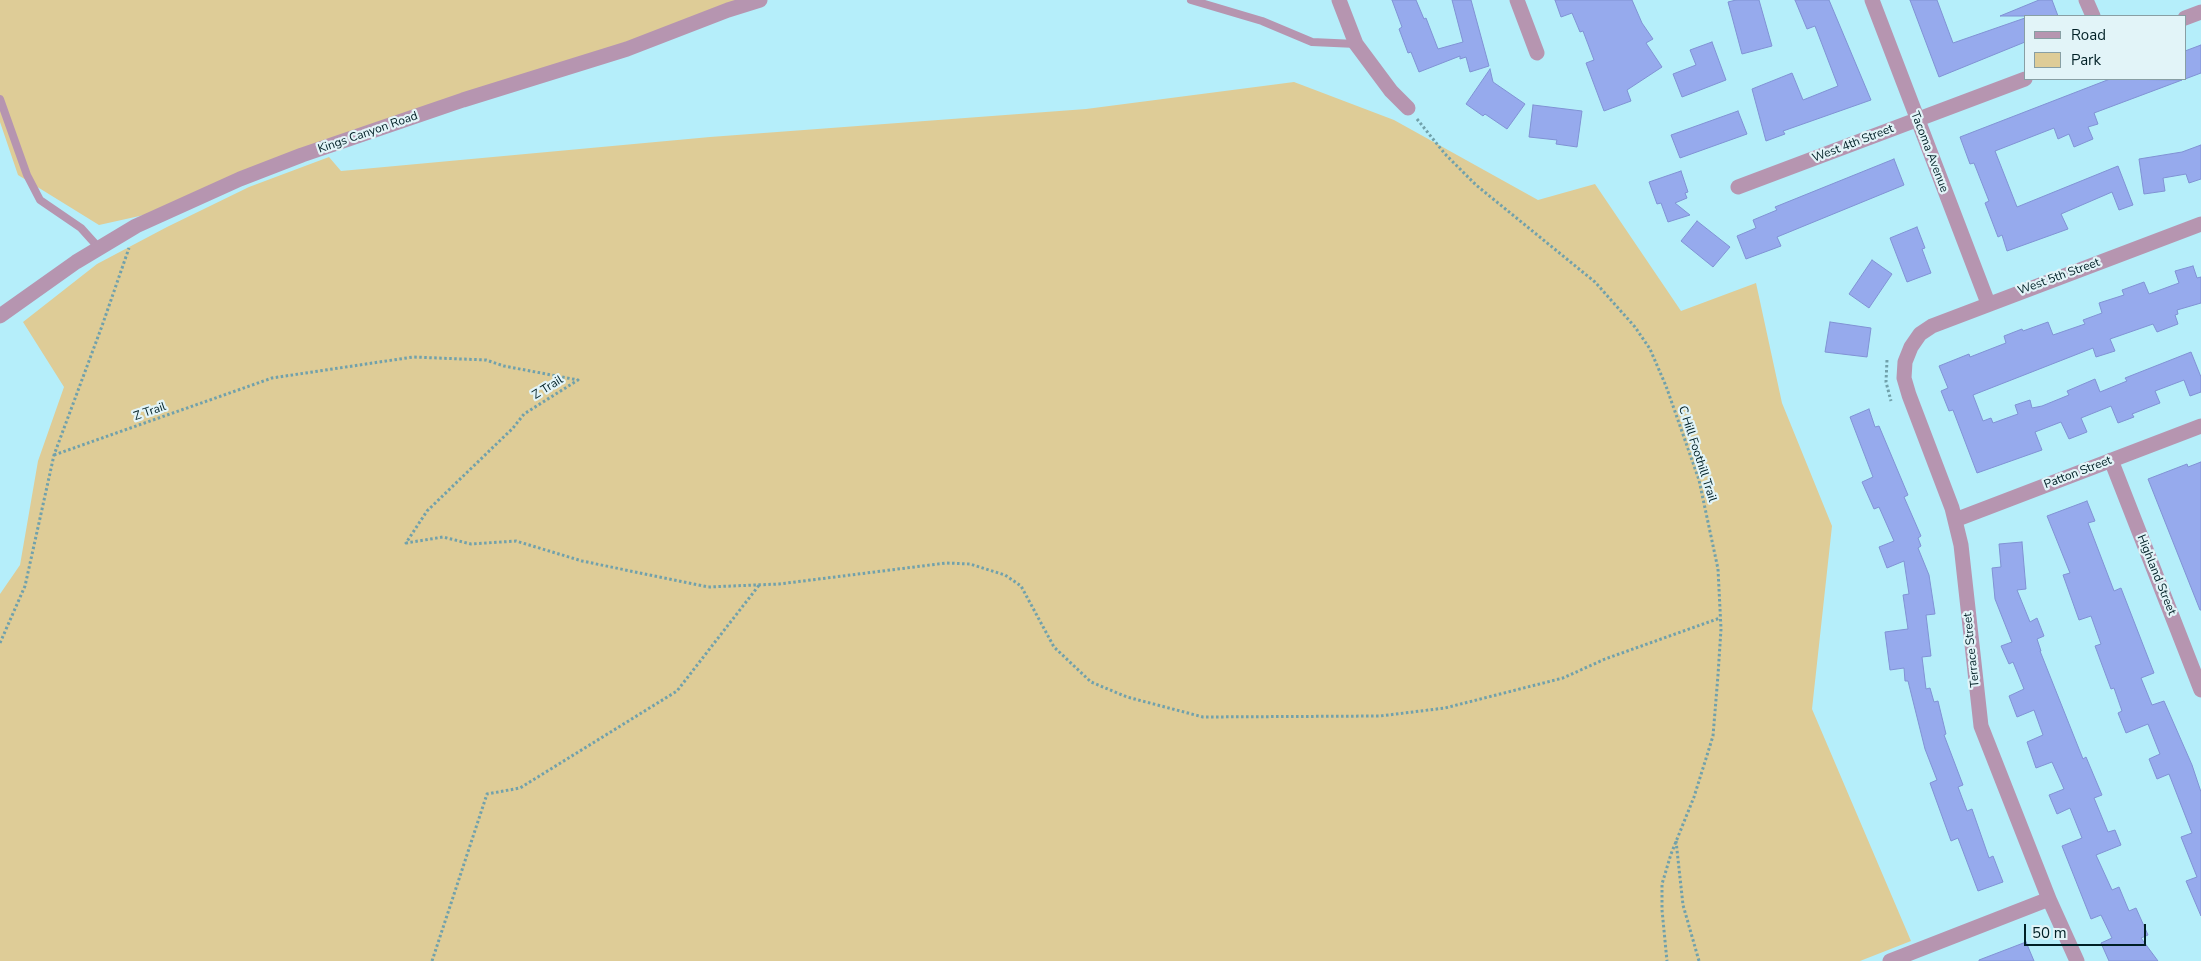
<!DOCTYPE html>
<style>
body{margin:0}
#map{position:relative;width:2201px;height:961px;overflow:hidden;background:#b5eefa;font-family:"Nunito Sans",sans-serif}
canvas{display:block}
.legend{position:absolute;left:2024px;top:15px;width:162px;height:65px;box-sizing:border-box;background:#e2f4f8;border:1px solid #889fa4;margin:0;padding:6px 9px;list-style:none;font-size:15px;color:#002026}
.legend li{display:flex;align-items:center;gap:10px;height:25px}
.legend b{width:25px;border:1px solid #889fa4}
.scale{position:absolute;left:2024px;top:924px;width:122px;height:22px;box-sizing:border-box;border:2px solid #002026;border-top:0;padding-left:6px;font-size:15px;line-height:18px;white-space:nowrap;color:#002026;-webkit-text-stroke:4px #e2f4f8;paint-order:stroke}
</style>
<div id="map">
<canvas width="2201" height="961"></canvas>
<ul class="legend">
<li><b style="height:6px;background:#b695b0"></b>Road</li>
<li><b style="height:14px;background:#decc97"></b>Park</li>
</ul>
<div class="scale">50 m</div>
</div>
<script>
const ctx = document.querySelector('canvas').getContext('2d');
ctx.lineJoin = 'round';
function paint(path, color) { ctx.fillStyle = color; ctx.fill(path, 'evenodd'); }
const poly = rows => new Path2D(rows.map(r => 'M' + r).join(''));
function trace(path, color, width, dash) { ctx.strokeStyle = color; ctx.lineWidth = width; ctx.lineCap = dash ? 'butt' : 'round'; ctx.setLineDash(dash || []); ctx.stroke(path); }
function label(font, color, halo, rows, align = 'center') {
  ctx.font = font + ' "Nunito Sans",sans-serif'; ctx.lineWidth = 4.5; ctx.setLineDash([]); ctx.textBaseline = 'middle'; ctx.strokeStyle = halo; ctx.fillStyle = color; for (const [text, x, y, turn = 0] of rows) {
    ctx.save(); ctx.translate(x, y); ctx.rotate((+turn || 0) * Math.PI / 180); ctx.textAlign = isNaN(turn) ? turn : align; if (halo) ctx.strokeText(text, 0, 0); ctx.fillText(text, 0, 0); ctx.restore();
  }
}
paint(poly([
 [0,0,760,0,463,100,180,207,99,225,18,175,0,122],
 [1294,82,1394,120,1538,200,1595,184,1681,311,1756,283,1782,403,1832,526,1812,709,1911,941,1860,961,0,961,0,594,20,565,38,461,64,387,23,322,97,264,167,227,249,187,329,157,341,171,710,137,1086,109]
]), '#decc97');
const building = poly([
 [1392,0,1416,0,1424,19,1426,18,1438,49,1463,42,1452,0,1471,0,1489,66,1470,72,1466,57,1460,59,1460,56,1419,72,1411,52,1408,53,1399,29,1402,27,1392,0],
 [1555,0,1632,0,1642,23,1653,39,1646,43,1662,67,1627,90,1631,101,1604,111,1586,63,1594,60,1583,31,1580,32,1572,13,1561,17,1555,0],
 [1736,0,1759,0,1772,46,1742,54,1728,2,1736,0],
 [1795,0,1829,0,1871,100,1783,131,1785,134,1766,141,1752,89,1792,73,1803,100,1838,86,1815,26,1807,29,1795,0],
 [1910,0,1937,0,1953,43,2025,18,2025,42,1939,77,1910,0],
 [2039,0,2052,0,2058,16,2000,16,2039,0],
 [1712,42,1726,80,1682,97,1673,74,1696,65,1690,50,1712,42],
 [2201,45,2201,73,2185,79,2185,51,2201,45],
 [1490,69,1493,82,1525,104,1507,129,1485,114,1483,116,1466,104,1490,69],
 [2110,79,2182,80,2094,113,2098,124,2088,127,2093,139,2074,147,2069,134,2058,139,2054,128,1995,151,2017,207,2118,166,2133,205,2119,210,2112,192,2061,214,2068,229,2007,251,2002,235,1998,237,1985,203,1989,201,1974,163,1970,164,1960,137,2110,79],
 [1533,105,1582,111,1577,147,1556,144,1557,140,1529,137,1533,105],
 [1738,111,1747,134,1680,158,1671,135,1738,111],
 [2201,145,2201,179,2189,183,2186,174,2163,178,2165,191,2144,194,2139,159,2182,152,2201,145],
 [1894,159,1904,185,1777,237,1781,246,1746,259,1737,236,1756,228,1753,220,1777,210,1775,207,1894,159],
 [1681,171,1688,192,1685,193,1687,198,1675,203,1690,215,1668,222,1661,203,1657,204,1649,182,1681,171],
 [1697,221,1730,247,1713,267,1681,241,1697,221],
 [1917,227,1925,248,1922,249,1931,273,1907,282,1890,238,1917,227],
 [1872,260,1892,274,1869,308,1849,294,1872,260],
 [2193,266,2197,278,2201,277,2201,303,2177,310,2178,314,2175,315,2178,324,2157,332,2153,324,2110,339,2115,351,2096,357,2093,348,1973,395,1983,421,1991,418,1993,423,2018,414,2015,405,2030,400,2032,408,2042,406,2069,395,2067,391,2095,379,2100,392,2127,381,2125,378,2191,352,2201,377,2201,392,2190,396,2184,380,2155,391,2160,403,2132,414,2134,417,2118,423,2111,406,2081,418,2087,432,2069,439,2061,422,2035,432,2042,450,1977,473,1953,410,1949,411,1941,391,1948,388,1939,366,1969,354,1970,357,2006,343,2004,336,2022,329,2023,331,2048,322,2053,335,2085,324,2083,320,2102,313,2099,303,2124,295,2122,290,2144,282,2149,294,2179,283,2175,271,2193,266],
 [1830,322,1871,328,1867,357,1825,352,1830,322],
 [1869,409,1875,427,1879,426,1908,495,1904,497,1921,536,1918,538,1921,546,1918,548,1929,575,1935,614,1926,615,1931,656,1922,657,1926,689,1930,688,1934,702,1938,701,1946,734,1944,735,1963,785,1958,787,1967,811,1972,809,1989,858,1993,856,2003,882,1978,891,1958,838,1951,841,1930,783,1937,780,1925,749,1908,681,1905,681,1904,668,1890,670,1885,632,1908,629,1903,595,1909,594,1904,561,1887,568,1879,547,1894,541,1879,507,1874,509,1862,482,1873,477,1850,417,1869,409],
 [2201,462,2201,610,2200,610,2148,479,2187,464,2188,467,2201,462],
 [2087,501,2095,521,2088,523,2114,591,2121,588,2154,673,2141,678,2152,705,2164,701,2192,765,2201,792,2201,916,2186,881,2197,877,2181,837,2192,833,2169,774,2157,779,2149,759,2160,754,2148,724,2126,733,2118,713,2122,711,2114,688,2111,689,2095,646,2101,644,2091,616,2079,620,2063,575,2070,573,2047,516,2087,501],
 [2022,542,2026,589,2017,590,2030,622,2037,618,2044,636,2037,639,2041,651,2040,651,2083,759,2086,757,2102,795,2094,798,2108,832,2115,830,2121,845,2096,855,2112,890,2119,887,2129,911,2136,908,2148,935,2141,938,2158,961,2109,961,2101,943,2112,938,2101,915,2091,919,2062,846,2082,838,2070,808,2057,814,2049,795,2064,789,2052,762,2036,768,2027,742,2043,735,2034,710,2017,717,2009,696,2024,689,2013,662,2009,664,2001,646,2012,642,1995,599,1992,568,2001,567,1999,544,2022,542],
 [2026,942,2034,961,1979,961,1979,960,2026,942]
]);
paint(building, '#96aaed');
trace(building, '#8092d4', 1);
trace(poly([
 [1417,119,1445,154,1476,185,1595,282,1635,327,1650,349,1666,386,1699,480,1718,569,1721,629,1718,675,1713,736,1694,797,1671,854,1662,884,1662,910,1667,961],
 [1887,360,1886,382,1891,401],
 [54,455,272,378,413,357,486,360,504,366,578,380,524,414,513,428,427,511,406,543,443,537,471,544,516,541,582,561,708,587,779,584,946,563,970,564,1005,575,1021,586,1054,647,1091,682,1127,697,1203,717,1380,716,1445,708,1563,678,1605,659,1720,618],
 [0,643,25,586,54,455,102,326,129,248],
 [1676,841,1683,905,1699,961],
 [432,961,487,794,520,788,677,691,760,584]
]), '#71a1ab', 3, [2.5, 2.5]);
trace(poly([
 [1191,0,1262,21,1312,42,1356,44],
 [0,99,27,175,40,200,81,228,99,248]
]), '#b695b0', 8);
trace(poly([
 [1339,0,1356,44,1391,91,1408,108],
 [1517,0,1537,53],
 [1872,0,1988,303],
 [2086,0,2093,16],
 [2185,18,2201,12],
 [1738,187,2025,79],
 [2111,460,2201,690],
 [1955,520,2201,426],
 [1890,961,2049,899],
 [2077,961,2049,899,1981,726,1961,545,1952,508,1909,395,1904,378,1905,362,1911,347,1920,334,1932,326,2201,224]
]), '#b695b0', 15);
trace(poly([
 [0,316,76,262,136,226,240,179,302,155,463,100,627,49,728,10,760,0]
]), '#b695b0', 15);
label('12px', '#002026', '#e2f4f8', [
 ["Kings Canyon Road",368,133,-19],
 ["West 4th Street",1853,144,-21],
 ["Tacoma Avenue",1929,152,69],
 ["West 5th Street",2059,277,-20],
 ["Z Trail",548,388,-32],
 ["Z Trail",150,412,-19],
 ["C Hill Foothill Trail",1697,454,72],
 ["Patton Street",2078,473,-21],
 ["Highland Street",2156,575,68],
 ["Terrace Street",1972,650,-96]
]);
</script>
